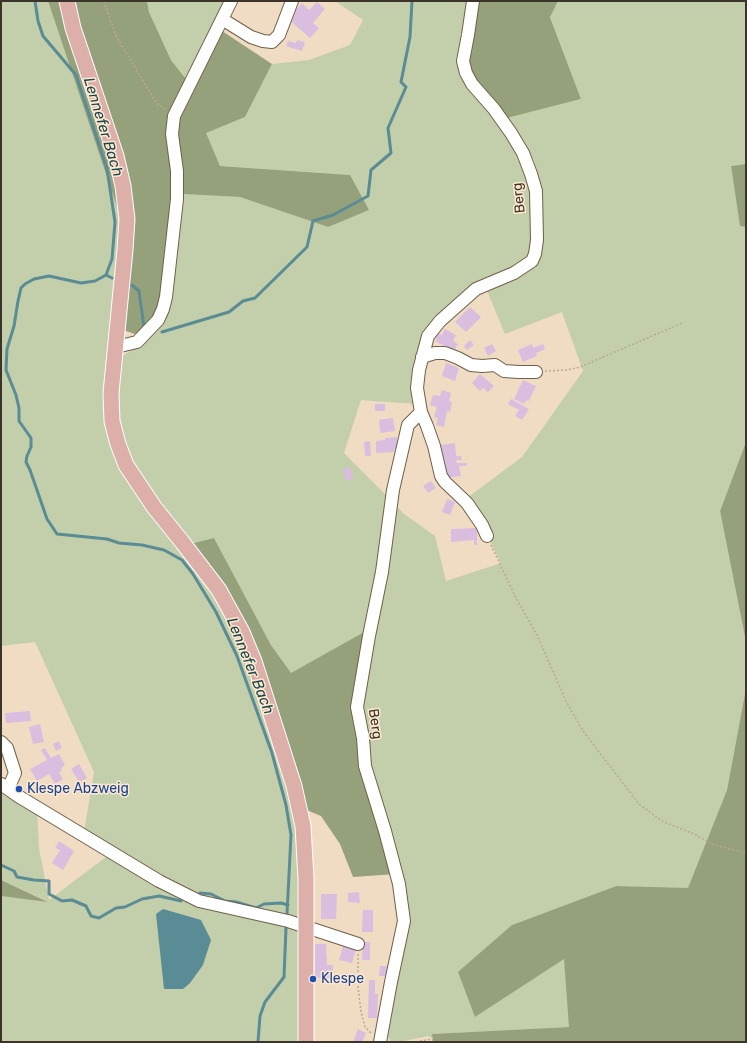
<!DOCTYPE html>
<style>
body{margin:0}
#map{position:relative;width:747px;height:1043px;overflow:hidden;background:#f0dcc3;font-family:Rubik,sans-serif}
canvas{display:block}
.frame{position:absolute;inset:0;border:2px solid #3c342a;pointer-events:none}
</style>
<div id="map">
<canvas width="747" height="1043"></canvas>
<div class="frame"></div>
</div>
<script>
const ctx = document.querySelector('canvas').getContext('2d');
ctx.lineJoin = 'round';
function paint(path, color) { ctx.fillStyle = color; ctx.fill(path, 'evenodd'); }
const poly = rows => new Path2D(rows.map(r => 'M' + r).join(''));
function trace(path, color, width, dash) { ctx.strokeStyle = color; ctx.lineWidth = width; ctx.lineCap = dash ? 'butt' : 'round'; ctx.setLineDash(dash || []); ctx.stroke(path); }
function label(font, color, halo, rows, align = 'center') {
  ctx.font = font + ' Rubik,sans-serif'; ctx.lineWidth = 3; ctx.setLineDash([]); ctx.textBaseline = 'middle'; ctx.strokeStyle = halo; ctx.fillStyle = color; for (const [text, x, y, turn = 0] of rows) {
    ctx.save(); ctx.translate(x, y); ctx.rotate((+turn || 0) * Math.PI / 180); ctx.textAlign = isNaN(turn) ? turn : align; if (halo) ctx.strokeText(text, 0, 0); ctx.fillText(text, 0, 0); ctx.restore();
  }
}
paint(poly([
 [1,1,48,1,113,195,122,222,115,293,117,459,218,599,249,660,298,824,300,910,296,919,225,905,177,888,84,832,94,772,35,642,1,646],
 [147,1,230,1,189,82,171,60,149,12],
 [335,1,468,1,499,121,524,163,534,203,531,260,512,270,430,328,416,404,361,400,344,453,390,499,366,631,291,674,271,645,214,538,190,544,127,458,117,416,120,357,138,347,150,338,163,320,182,194,240,197,328,227,350,175,220,166,205,133,245,117,272,64,309,60,350,45,363,20],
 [558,1,746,1,746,164,731,166,740,225,746,227,746,442,720,511,746,642,746,688,727,790,688,889,616,886,512,925,475,1017,564,958,570,1027,433,1034,432,1038,428,1036,400,1042,391,1042,385,1032,406,921,375,794,359,712,393,502,404,514,435,536,446,581,498,564,500,562,483,525,467,498,522,457,583,371,562,312,505,334,485,286,534,264,539,186,534,160,522,142,503,119,581,99,550,16],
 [1,784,37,809,39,848,49,900,110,854,173,891,297,927,300,937,300,1042,1,1042,1,896,47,901,1,880]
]), '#c3cfaa');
paint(poly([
 [48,1,147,1,149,12,171,60,190,84,219,29,272,64,245,117,206,133,220,166,350,175,369,210,328,227,240,197,182,194,170,241,162,305,147,326,135,334,123,330,122,222],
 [475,1,558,1,550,17,581,99,503,119,473,82,466,61],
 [746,164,746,227,740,226,731,166],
 [746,442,746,642,720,511],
 [214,538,271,645,291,673,366,631,357,712,396,874,353,877,340,844,321,816,304,809,257,656,190,544],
 [746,688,746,1042,433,1042,432,1034,569,1027,564,959,475,1017,458,972,512,925,616,886,688,888,727,790],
 [1,880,48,902,1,896]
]), '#95a17b');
paint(poly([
 [163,909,201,920,211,940,203,965,190,983,183,989,164,989,156,914]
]), '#5a8c95');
trace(poly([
 [35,1,38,21,43,36,76,75,107,169,115,222,112,259,106,275,95,281,81,283,49,276,34,279,25,284,21,288,18,301,14,326,7,349,6,370,16,395,19,408,19,421,31,438,31,447,27,456,26,462,30,470,47,519,57,534,107,539,119,543,142,545,164,550,182,560,193,574,216,612,237,656,272,753,286,805,291,835,287,914],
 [106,275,112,278],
 [132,285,139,291,144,327],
 [162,332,229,312,243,301,255,298,307,247,313,221,333,215,368,196,371,170,391,153,388,128,406,87,401,82,410,37,412,1],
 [1,865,14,871,17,877,34,880,49,881,49,894,62,901,72,900,86,906,91,916,99,918,116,908,125,907,142,899,159,896,181,901],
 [200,893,211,894,225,901,236,902,256,908,264,904,281,903,288,905],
 [258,1042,260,1016,265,1002,284,977,286,928]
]), '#5a8c95', 3);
paint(poly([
 [317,2,325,9,313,23,319,28,310,38,288,19,302,3,309,10],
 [297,40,305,42,302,51,286,46,288,41,296,43],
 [470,307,481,317,466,332,455,322],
 [445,329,456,335,453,341,458,344,454,351,435,341,437,339,435,338,437,333,442,335],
 [470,340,474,345,467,350,464,346],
 [492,344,496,351,488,356,484,348],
 [532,344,533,348,543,344,545,349,536,353,537,356,523,362,518,350],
 [446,363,459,368,455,381,442,376],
 [480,374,494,386,488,392,483,388,480,391,472,383],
 [523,380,536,386,529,401,526,400,524,404,514,399],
 [442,390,451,393,449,401,452,402,450,412,447,411,444,427,436,425,438,418,434,417,437,407,430,405,433,395,440,396],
 [511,399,529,409,522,420,515,416,519,410,508,404],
 [375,404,385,404,385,411,375,411],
 [391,418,393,418,395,431,380,433,379,420],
 [397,437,398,449,394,449,394,452,376,453,376,441,385,440,385,438],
 [370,441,371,456,365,456,364,442],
 [455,443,456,456,461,456,462,460,456,460,457,463,467,463,467,466,459,466,461,476,445,478,441,445],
 [350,467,353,479,346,481,343,469],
 [431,481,436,488,428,493,423,486],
 [447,499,455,502,450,515,442,512],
 [477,528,477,545,474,545,474,540,451,542,451,529],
 [30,711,31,721,6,723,5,713],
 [40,724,44,742,33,744,29,727],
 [59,741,62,748,56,751,53,744],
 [45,748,51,758,59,754,65,765,61,768,62,770,59,772,63,779,55,784,49,774,37,781,30,769,47,760,41,750],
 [79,764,87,778,79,782,71,769],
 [59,841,74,851,63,870,52,863,60,850,55,848],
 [359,892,360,903,348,902,348,893],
 [321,894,337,894,336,919,321,919],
 [363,910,373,910,373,932,362,932],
 [363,942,370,942,370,960,362,960],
 [315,944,326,944,327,965,333,965,333,978,315,978],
 [343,946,356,949,352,963,339,960],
 [380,966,387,966,386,976,379,976],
 [369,980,375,980,375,994,378,994,377,1018,368,1018],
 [358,1029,366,1033,362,1042,353,1042]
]), '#dabedf');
const minor = poly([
 [473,1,468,35,463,61,466,73,472,84,494,109,511,133,523,153,531,174,536,191,537,240,535,254,532,261,514,273,476,289,440,321,428,336,419,370,417,388,421,412,427,426,434,446,441,476,445,482,467,503,482,525,487,536],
 [222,19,251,37,263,41,272,42,279,35,292,1],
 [116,347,137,342,158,320,163,309,166,297,177,199,177,171,172,134,174,116,231,1],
 [422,357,435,353,445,353,458,358,471,365,482,366,495,365,504,371,519,372,536,372],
 [1,742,7,748,15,773,8,789],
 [1,784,18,796,159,881,199,901,288,921,358,944],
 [380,1042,391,982,404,921,399,884,385,831,365,766,363,738,357,707,369,636,382,572,393,490,408,425,421,412]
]);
const major = poly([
 [67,1,73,28,116,156,123,186,127,219,125,250,111,393,112,421,118,444,126,465,154,507,183,543,219,590,242,632,254,661,294,786,303,826,306,879,306,1042]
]);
trace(minor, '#715f49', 14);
trace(major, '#fff', 17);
trace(poly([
 [104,1,116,36,157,104,165,109],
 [545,371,567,370,580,367,682,323],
 [491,545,516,598,537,635,566,701,583,731,639,804,662,821,696,835,714,845,746,853],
 [358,954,358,987,361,1012,365,1027,371,1033],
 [416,1042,431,1039,436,1042]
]), '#b9a994', 1.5, [2, 2]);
trace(minor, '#fff', 12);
trace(major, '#ddafa9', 15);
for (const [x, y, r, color] of [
 [19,789,4,"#1a4fb4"],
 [313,979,4,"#1a4fb4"]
]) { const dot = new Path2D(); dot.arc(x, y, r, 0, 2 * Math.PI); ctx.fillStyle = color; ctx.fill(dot); trace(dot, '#fee9cf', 1.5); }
label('14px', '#3c342a', '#fee9cf', [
 ["Berg",519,198,-96],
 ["Berg",375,724,82]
]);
label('14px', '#164399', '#fee9cf', [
 ["Klespe Abzweig",27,789],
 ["Klespe",321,979]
], 'left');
label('italic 15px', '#16454d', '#fee9cf', [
 ["Lennefer Bach",103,127,73],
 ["Lennefer Bach",250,666,68]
]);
</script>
